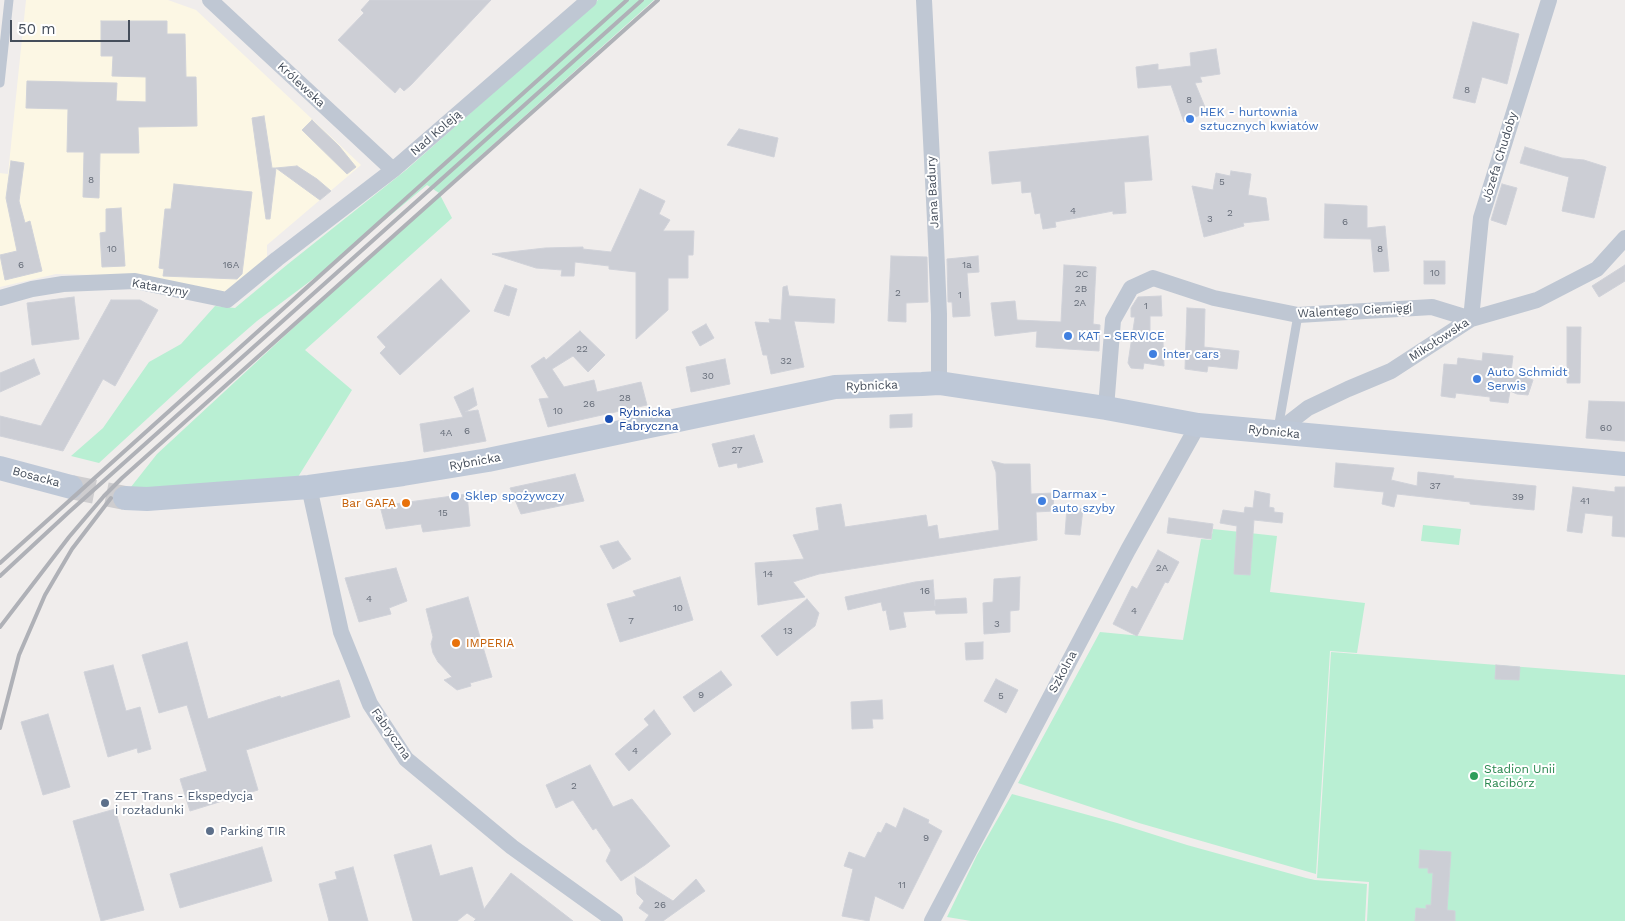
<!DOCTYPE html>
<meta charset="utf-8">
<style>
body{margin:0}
#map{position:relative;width:1625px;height:921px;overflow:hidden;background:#f0edec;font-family:"Work Sans",sans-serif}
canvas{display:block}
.scale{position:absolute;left:10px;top:20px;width:120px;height:22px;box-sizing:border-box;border:2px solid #454e5b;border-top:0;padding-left:6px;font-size:15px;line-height:18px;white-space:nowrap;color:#454e5b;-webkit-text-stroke:4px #fff;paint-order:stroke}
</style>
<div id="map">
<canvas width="1625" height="921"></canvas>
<div class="scale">50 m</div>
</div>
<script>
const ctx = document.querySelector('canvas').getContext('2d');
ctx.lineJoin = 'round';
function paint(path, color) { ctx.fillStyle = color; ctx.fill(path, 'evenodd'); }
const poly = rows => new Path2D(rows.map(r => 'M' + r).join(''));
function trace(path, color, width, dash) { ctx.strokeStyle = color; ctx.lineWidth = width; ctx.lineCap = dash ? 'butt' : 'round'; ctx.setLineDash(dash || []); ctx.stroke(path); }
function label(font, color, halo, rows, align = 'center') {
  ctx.font = font + ' "Work Sans",sans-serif'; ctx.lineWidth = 4; ctx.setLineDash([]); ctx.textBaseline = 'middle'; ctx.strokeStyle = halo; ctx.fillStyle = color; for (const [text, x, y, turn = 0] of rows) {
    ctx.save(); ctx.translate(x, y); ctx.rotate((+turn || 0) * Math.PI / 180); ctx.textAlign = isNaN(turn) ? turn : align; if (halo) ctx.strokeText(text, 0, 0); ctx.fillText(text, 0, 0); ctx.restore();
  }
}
paint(poly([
 [26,0,168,0,196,10,361,165,267,245,267,259,225,292,144,276,56,274,0,287,0,173,8,174]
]), '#fcf7e4');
paint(poly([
 [598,0,654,0,439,193,452,218,305,350,352,390,298,477,127,492,157,454,439,193,427,185,317,276,257,321,197,373,99,463,71,456,103,428,149,362,181,344,215,306,235,308,288,264,406,170],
 [1423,525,1461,529,1459,545,1421,541],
 [1213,529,1277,536,1270,592,1365,603,1357,653,1330,651,1316,874,1139,823,1018,783,1100,632,1183,640,1201,539,1211,540],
 [1331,652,1625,675,1625,921,1367,921,1369,882,1317,878],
 [1012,794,1117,823,1187,845,1306,878,1315,880,1367,884,1365,921,971,921,947,917,977,855]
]), '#b9efd3');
const building = poly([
 [370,0,491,0,411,85,404,91,400,87,395,93,338,40,364,13,361,10,370,0],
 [101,21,167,21,167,34,185,34,186,77,196,77,197,126,138,127,139,153,100,153,99,198,83,197,84,152,67,152,68,109,26,108,27,81,117,83,116,101,146,102,146,77,112,76,113,56,101,56,101,21],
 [1473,22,1519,34,1507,84,1482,77,1475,103,1453,98,1473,22],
 [1216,49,1220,74,1200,77,1202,82,1195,83,1207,112,1184,122,1171,85,1138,88,1136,67,1158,64,1158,70,1191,66,1190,53,1216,49],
 [264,116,272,168,276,168,270,219,266,219,252,118,264,116],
 [312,120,339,146,356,167,347,174,302,130,312,120],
 [739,129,778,138,774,157,727,145,739,129],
 [1148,136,1152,180,1124,182,1126,213,1113,214,1113,211,1055,222,1056,227,1043,229,1040,213,1035,214,1031,192,1022,193,1021,181,992,184,989,152,1148,136],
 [1525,147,1562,158,1584,160,1606,167,1594,218,1562,211,1569,177,1520,163,1525,147],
 [11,161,24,163,19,201,25,223,30,221,42,271,5,280,0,255,17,251,6,198,11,161],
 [297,166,317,179,331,191,320,200,276,168,297,166],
 [1231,171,1251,174,1248,195,1266,198,1269,220,1243,223,1244,226,1204,237,1192,186,1213,190,1216,173,1230,176,1231,171],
 [174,184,252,192,242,274,237,279,163,276,164,269,159,268,165,209,171,209,174,184],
 [1502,184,1517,188,1506,225,1491,220,1502,184],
 [640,189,665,201,659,214,670,220,663,231,694,231,693,255,688,255,688,278,668,278,668,310,636,339,636,272,609,269,609,266,575,262,574,276,561,276,562,270,536,268,492,254,545,248,583,247,583,249,611,252,640,189],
 [1325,204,1367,206,1367,228,1385,226,1389,271,1374,272,1371,239,1324,238,1325,204],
 [121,208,125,266,102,267,100,233,106,232,106,209,121,208],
 [891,256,927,257,928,302,906,303,906,322,888,321,891,256],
 [978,256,979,272,967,273,970,316,953,317,952,302,948,302,947,259,978,256],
 [1424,261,1445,261,1445,284,1424,284,1424,261],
 [1064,265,1096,267,1093,324,1100,325,1099,351,1036,347,1037,331,995,336,991,303,1015,301,1017,320,1061,322,1064,265],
 [1625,265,1625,281,1599,297,1592,286,1625,265],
 [441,279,470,311,400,375,380,353,386,347,377,337,441,279],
 [505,285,517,289,509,316,494,311,505,285],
 [787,286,789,296,835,299,834,323,794,321,804,367,771,374,767,355,763,355,755,322,770,323,769,319,781,320,783,287,787,286],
 [1161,296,1162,316,1150,316,1150,340,1163,342,1164,366,1144,363,1143,369,1131,368,1128,363,1135,317,1131,317,1131,308,1138,297,1161,296],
 [74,297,79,339,32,345,27,303,74,297],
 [111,300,140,300,158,310,115,386,103,379,63,451,0,436,0,416,41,426,111,300],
 [1187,308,1205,309,1204,347,1239,351,1237,369,1208,366,1207,372,1185,369,1187,308],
 [706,324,714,338,700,346,692,332,706,324],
 [1567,327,1581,327,1580,383,1567,383,1567,327],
 [580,331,605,355,588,372,573,356,552,369,564,387,594,380,597,392,641,382,647,405,548,427,539,399,549,398,531,366,544,357,546,360,580,331],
 [1483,353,1513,356,1511,372,1533,380,1528,395,1517,394,1510,391,1508,403,1490,401,1490,397,1456,393,1455,398,1441,396,1444,364,1457,365,1458,358,1482,361,1483,353],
 [34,359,40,374,0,392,0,373,34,359],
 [725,359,730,384,691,392,686,367,725,359],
 [473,388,477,405,465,412,478,410,486,441,424,452,420,424,463,417,454,397,473,388],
 [1589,401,1625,402,1625,441,1586,438,1589,401],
 [912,414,912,427,890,428,890,415,912,414],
 [754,435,763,462,738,468,737,463,719,467,712,444,754,435],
 [992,461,1004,464,1030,464,1031,494,1053,493,1054,511,1036,512,1037,540,819,574,793,582,805,597,758,605,755,563,804,559,793,535,819,530,816,508,841,504,845,527,926,515,928,527,937,525,939,539,999,530,996,472,992,461],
 [1336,463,1394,468,1391,480,1417,486,1418,472,1454,476,1453,478,1536,486,1534,510,1470,504,1470,502,1397,494,1394,507,1382,504,1384,492,1334,487,1336,463],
 [575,474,584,501,521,514,510,488,575,474],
 [1573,487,1615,492,1615,487,1625,487,1625,537,1612,536,1613,516,1585,513,1582,533,1567,531,1573,487],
 [1255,491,1270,494,1269,507,1274,508,1274,512,1283,513,1282,523,1254,520,1250,575,1234,574,1237,526,1220,523,1223,510,1244,513,1245,507,1253,508,1255,491],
 [467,494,470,526,423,532,421,524,386,529,380,506,467,494],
 [1067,507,1083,509,1080,535,1065,534,1067,507],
 [1169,518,1213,524,1211,539,1167,533,1169,518],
 [618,541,631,559,613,569,600,546,618,541],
 [1158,550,1179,562,1168,583,1165,582,1137,636,1113,624,1132,586,1137,589,1158,550],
 [396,568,407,601,389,608,391,614,359,622,345,578,396,568],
 [680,577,693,620,620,642,607,604,636,596,633,591,680,577],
 [1020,577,1019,610,1010,611,1010,632,984,634,983,603,993,602,994,579,1020,577],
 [933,580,935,606,935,600,966,598,967,613,936,614,935,610,903,612,906,627,890,630,886,610,883,611,881,602,848,610,845,597,915,582,933,580],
 [468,597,492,677,470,683,471,686,457,690,444,680,452,677,438,662,433,653,431,644,433,637,426,609,468,597],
 [807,599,819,613,815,626,777,656,761,636,807,599],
 [187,642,208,719,280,696,281,698,339,680,350,717,246,750,258,790,190,811,180,779,207,771,187,705,159,713,142,655,187,642],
 [983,642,983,659,966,660,965,643,983,642],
 [113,665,126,711,140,707,151,749,138,753,137,748,108,757,84,672,113,665],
 [1496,665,1520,667,1519,680,1495,679,1496,665],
 [721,671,732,685,694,712,683,697,721,671],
 [996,679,1018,690,1006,713,984,701,996,679],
 [882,700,883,719,872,719,873,728,852,729,851,702,882,700],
 [654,710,671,734,629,771,615,754,649,725,644,719,654,710],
 [48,714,70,787,43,795,21,722,48,714],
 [590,765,613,807,632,799,670,846,645,865,621,881,606,861,611,850,596,828,593,830,573,800,556,808,546,785,590,765],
 [904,808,929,820,928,823,942,831,903,909,875,896,869,921,842,916,853,869,844,866,849,852,865,858,878,832,881,833,886,823,896,828,904,808],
 [115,809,144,910,101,921,73,821,115,809],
 [431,845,440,876,472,867,484,909,511,873,573,921,474,921,476,919,467,913,457,921,413,921,394,855,431,845],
 [262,847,272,881,180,908,170,874,262,847],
 [1420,850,1451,852,1447,910,1455,911,1455,921,1415,921,1416,908,1426,909,1426,905,1431,905,1433,873,1428,873,1428,868,1419,868,1420,850],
 [353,867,368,921,329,921,319,884,337,879,335,872,353,867],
 [635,877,673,901,696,879,705,891,663,921,645,921,649,915,639,908,644,901,637,894,635,877]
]);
paint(building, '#ccced5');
trace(building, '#d0d2d9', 1);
trace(poly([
 [71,487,125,498]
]), '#cecdcf', 24, [24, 12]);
trace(poly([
 [0,83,9,0],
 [1278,429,1298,315]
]), '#bfc7d3', 9);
trace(poly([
 [210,0,393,170],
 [924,0,935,220,939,314,939,383],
 [0,298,32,289,63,284,135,281,227,300,277,259,393,170,589,0],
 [1106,408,1113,320,1131,288,1153,278,1214,298,1298,315,1432,307,1471,319,1481,218,1549,0],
 [1277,432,1308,408,1348,389,1391,371,1471,319,1537,300,1597,269,1625,238],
 [309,487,341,632,370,704,406,759,512,847,615,921],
 [932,921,1128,550,1198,425]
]), '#bfc7d3', 16);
trace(poly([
 [0,468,71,487],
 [125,498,147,499,309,487,403,474,488,460,835,387,922,384,939,383,1106,408,1198,425,1625,464]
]), '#bec8d7', 24);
trace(poly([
 [0,563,627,0],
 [0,576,69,512,642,0],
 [0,627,69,537,104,496,122,478,658,0],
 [0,728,19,655,45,595,72,549,111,498]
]), '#afb1b7', 4);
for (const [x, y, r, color] of [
 [1190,119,5,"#3f7fe0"],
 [1068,336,5,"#3f7fe0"],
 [1153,354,5,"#3f7fe0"],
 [1477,379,5,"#3f7fe0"],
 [609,419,5,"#1a4fb4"],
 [455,496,5,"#3f7fe0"],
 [1042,501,5,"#3f7fe0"],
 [406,503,5,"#e8710a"],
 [456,643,5,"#e8710a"],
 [1474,776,5,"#2e9e5b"],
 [105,803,5,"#5c6f8a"],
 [210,831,5,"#5c6f8a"]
]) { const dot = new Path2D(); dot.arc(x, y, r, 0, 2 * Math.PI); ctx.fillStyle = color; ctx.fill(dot); trace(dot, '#fff', 2); }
label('10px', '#676e7a', null, [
 ["8",1467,90],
 ["8",1189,100],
 ["8",91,180],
 ["5",1222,182],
 ["4",1073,211],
 ["2",1230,213],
 ["3",1210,219],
 ["6",1345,222],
 ["10",112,249],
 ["8",1380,249],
 ["6",21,265],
 ["16A",231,265],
 ["1a",967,265],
 ["10",1435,273],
 ["2C",1082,274],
 ["2B",1081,289],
 ["2",898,293],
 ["1",960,295],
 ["2A",1080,303],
 ["1",1146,306],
 ["22",582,349],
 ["32",786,361],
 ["30",708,376],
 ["28",625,398],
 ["26",589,404],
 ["10",558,411],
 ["60",1606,428],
 ["6",467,431],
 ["4A",446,433],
 ["27",737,450],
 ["37",1435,486],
 ["39",1518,497],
 ["41",1585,501],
 ["15",443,513],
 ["2A",1162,568],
 ["14",768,574],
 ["16",925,591],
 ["4",369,599],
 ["10",678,608],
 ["4",1134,611],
 ["7",631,621],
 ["3",997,624],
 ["13",788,631],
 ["9",701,695],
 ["5",1001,696],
 ["4",635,751],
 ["2",574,786],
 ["9",926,838],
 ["11",902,885],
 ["26",660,905]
]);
label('12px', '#454e5b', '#fff', [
 ["Królewska",301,85,43],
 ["Nad Koleją",436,133,-41],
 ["Józefa Chudoby",1500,157,-73],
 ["Jana Badury",933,192,-93],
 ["Katarzyny",160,288,10],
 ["Walentego Ciemięgi",1355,311,-3],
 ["Mikołowska",1439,340,-33],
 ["Rybnicka",872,386,-2],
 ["Rybnicka",1274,432,6],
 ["Rybnicka",475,462,-10],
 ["Bosacka",36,477,15],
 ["Szkolna",1063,672,-62],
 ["Fabryczna",391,734,55]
]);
label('12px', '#366cbe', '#fff', [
 ["HEK - hurtownia",1200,112],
 ["sztucznych kwiatów",1200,126],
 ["KAT - SERVICE",1078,336],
 ["inter cars",1163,354],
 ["Auto Schmidt",1487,372],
 ["Serwis",1487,386],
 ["Darmax -",1052,494],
 ["auto szyby",1052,508],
 ["Sklep spożywczy",465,496]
], 'left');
label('12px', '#164399', '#fff', [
 ["Rybnicka",619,412],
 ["Fabryczna",619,426]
], 'left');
label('12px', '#c56008', '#fff', [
 ["Bar GAFA",396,503],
 ["IMPERIA",466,643,"left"]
], 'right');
label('12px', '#27864d', '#fff', [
 ["Stadion Unii",1484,769],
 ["Racibórz",1484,783]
], 'left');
label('12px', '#4e5e75', '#fff', [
 ["ZET Trans - Ekspedycja",115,796],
 ["i rozładunki",115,810],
 ["Parking TIR",220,831]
], 'left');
</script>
